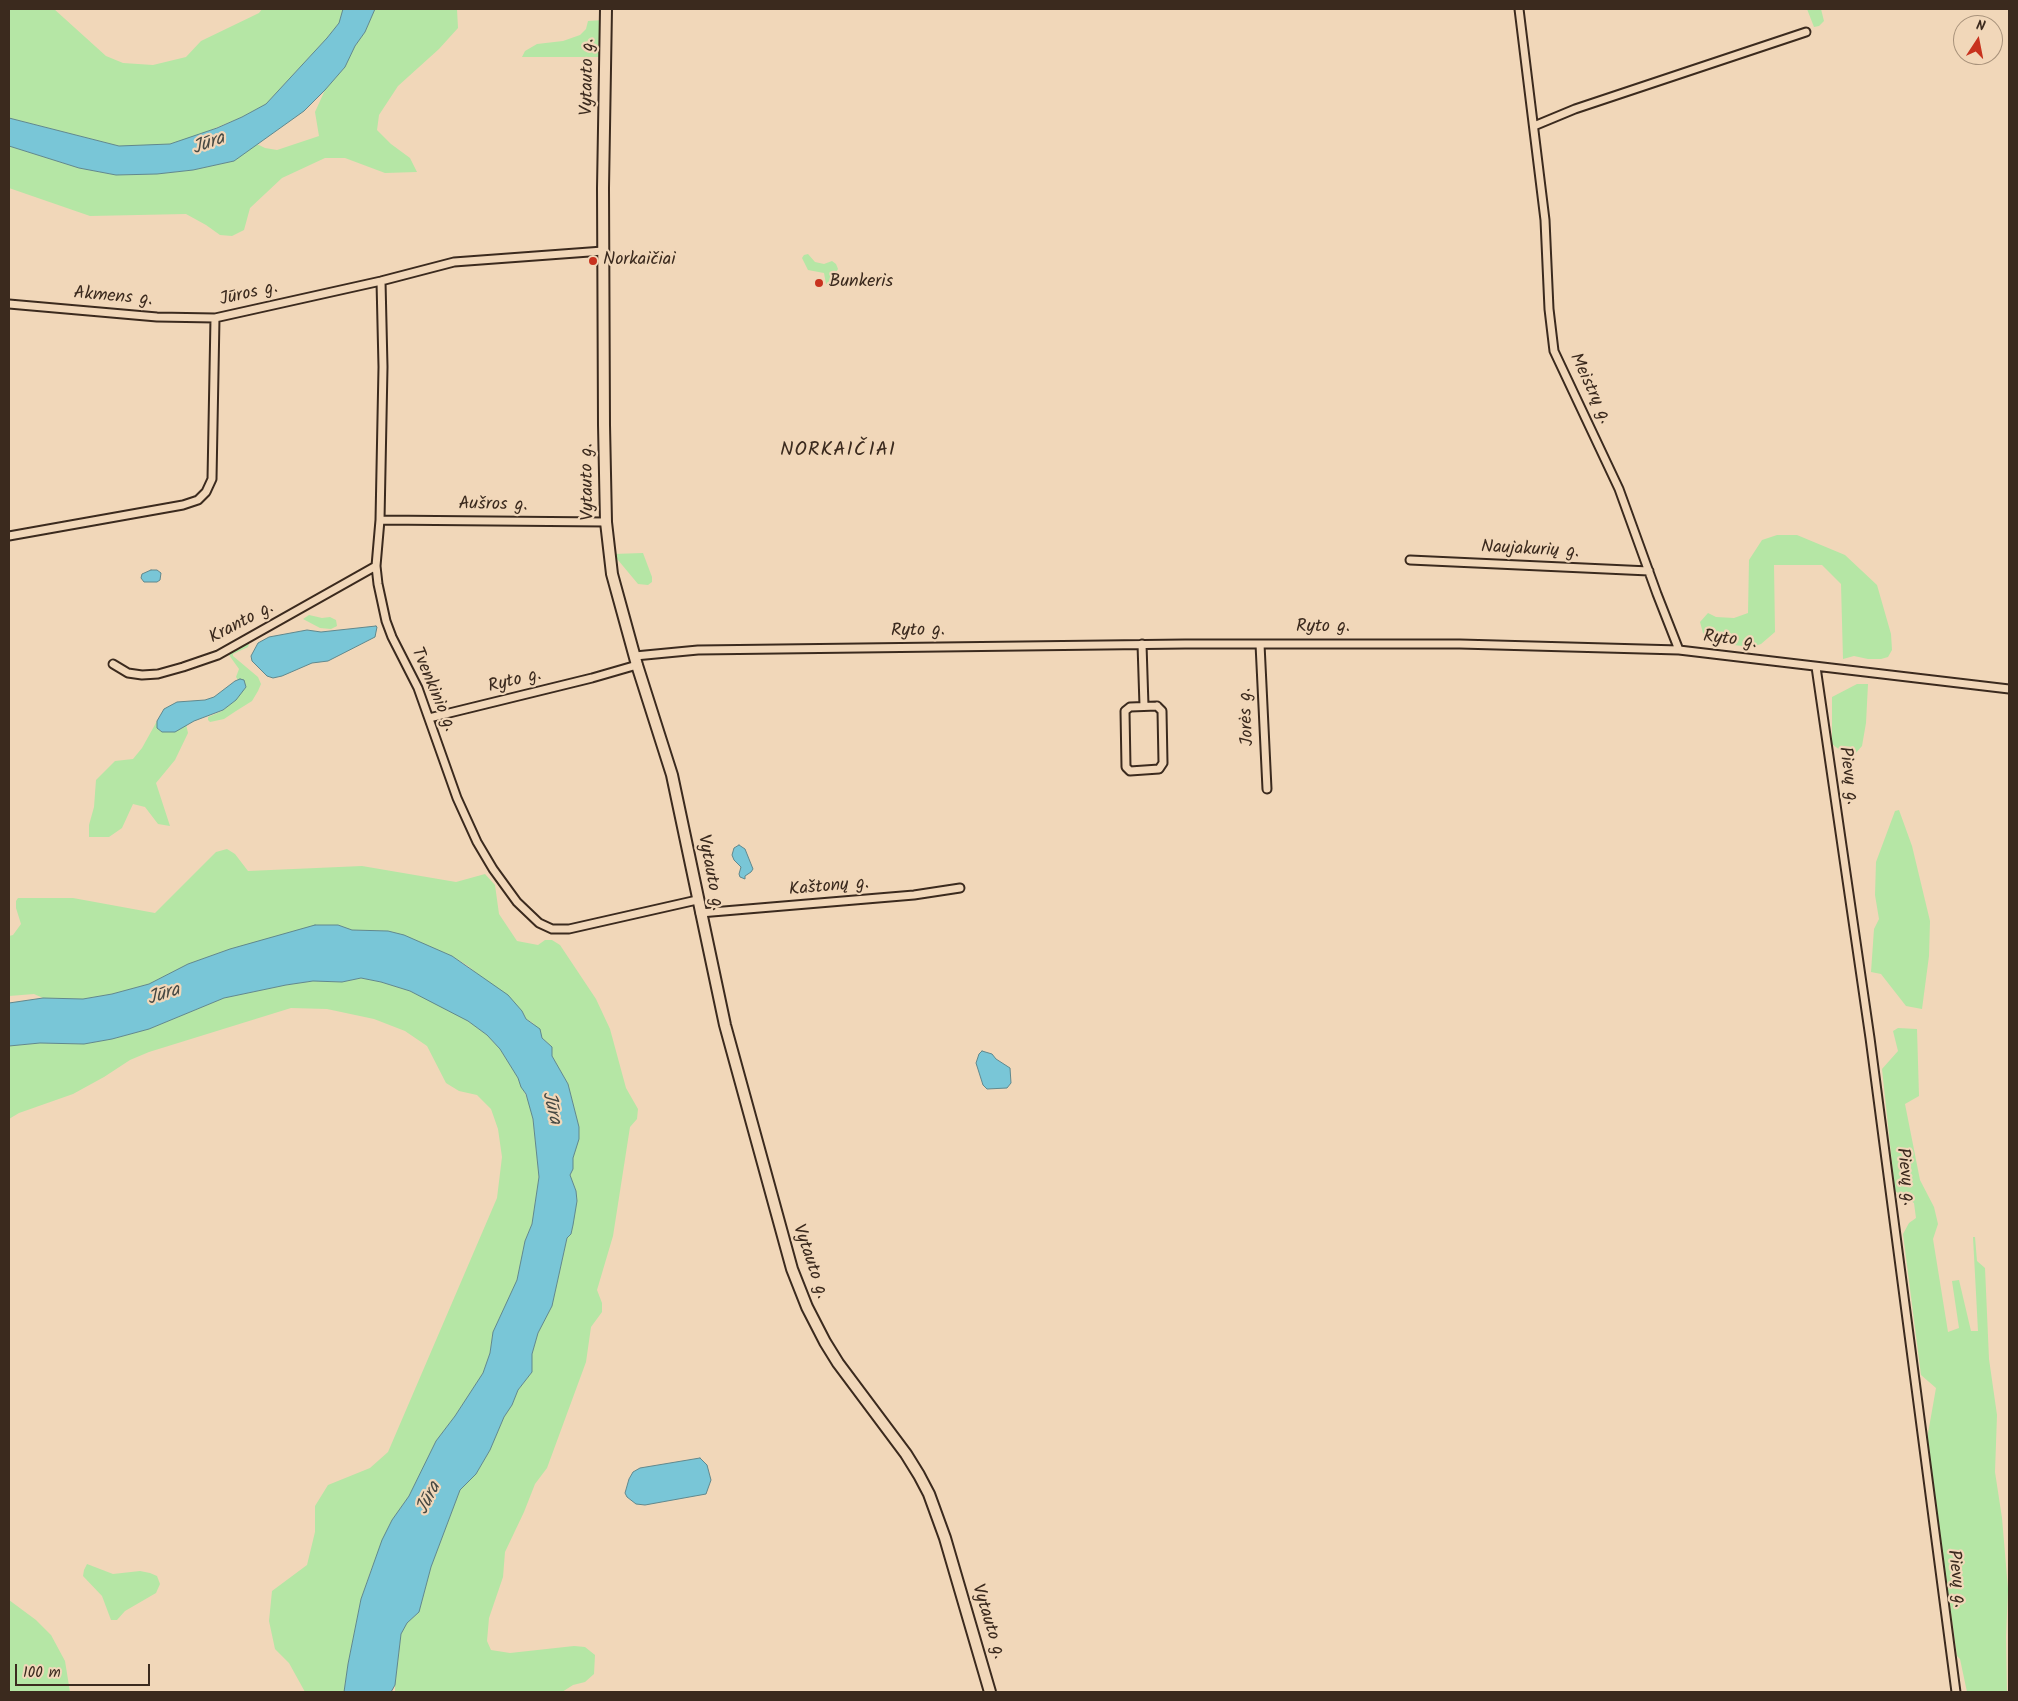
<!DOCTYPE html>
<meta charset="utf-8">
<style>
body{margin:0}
#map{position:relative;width:2018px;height:1701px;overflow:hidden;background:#f1d7b9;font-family:Kalam,sans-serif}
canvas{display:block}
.frame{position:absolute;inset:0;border:10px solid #3b2a1e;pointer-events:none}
.north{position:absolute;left:1953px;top:15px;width:50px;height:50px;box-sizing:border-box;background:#f1d7b9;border:1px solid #a8927b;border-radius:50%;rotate:11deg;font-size:14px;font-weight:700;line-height:20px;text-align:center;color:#3b2a1e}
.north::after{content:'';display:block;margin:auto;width:18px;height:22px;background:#c8321e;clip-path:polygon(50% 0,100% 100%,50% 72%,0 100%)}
.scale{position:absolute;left:15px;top:1664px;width:135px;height:22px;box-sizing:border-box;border:2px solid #3b2a1e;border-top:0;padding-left:6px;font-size:15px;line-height:18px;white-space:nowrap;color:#3b2a1e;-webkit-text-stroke:4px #f1d7b9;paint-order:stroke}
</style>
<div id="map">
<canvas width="2018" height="1701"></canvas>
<div class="frame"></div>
<div class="north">N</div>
<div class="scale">100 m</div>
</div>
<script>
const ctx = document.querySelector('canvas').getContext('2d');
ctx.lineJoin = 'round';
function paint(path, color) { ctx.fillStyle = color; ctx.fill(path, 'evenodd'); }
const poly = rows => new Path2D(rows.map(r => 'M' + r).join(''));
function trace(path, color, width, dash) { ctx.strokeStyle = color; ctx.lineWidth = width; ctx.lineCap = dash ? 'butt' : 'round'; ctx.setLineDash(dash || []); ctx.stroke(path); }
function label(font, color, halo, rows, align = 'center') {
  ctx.font = font + ' Kalam,sans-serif'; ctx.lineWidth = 4.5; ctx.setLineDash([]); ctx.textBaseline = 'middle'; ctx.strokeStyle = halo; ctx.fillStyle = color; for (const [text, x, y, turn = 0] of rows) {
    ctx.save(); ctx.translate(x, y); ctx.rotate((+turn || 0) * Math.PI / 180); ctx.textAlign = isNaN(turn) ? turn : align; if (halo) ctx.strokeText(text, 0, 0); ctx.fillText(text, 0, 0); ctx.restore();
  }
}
paint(poly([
 [9,9,54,9,106,56,123,63,153,65,186,57,201,41,259,13,262,9,343,9,339,23,327,38,266,104,242,117,191,138,170,144,146,146,119,146,9,118],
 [375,9,457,9,458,28,439,49,398,86,379,115,377,130,391,144,410,158,417,172,385,173,345,158,325,158,282,178,250,208,244,230,232,236,220,235,206,225,186,214,90,216,9,188,9,146,79,168,116,175,157,174,193,170,234,161,257,144,265,148,277,150,319,136,315,112,325,90,345,67,355,46,365,32],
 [1807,9,1821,9,1824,21,1819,26,1814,27],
 [603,20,602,57,522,57,525,51,537,44,563,41,580,35,586,29,588,21],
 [808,254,815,262,824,264,832,261,836,264,838,269,830,283,826,284,824,273,808,270,802,258,804,255],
 [1777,535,1797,535,1845,555,1877,585,1891,634,1892,650,1888,657,1881,659,1868,659,1854,656,1843,659,1841,584,1822,565,1774,565,1775,632,1761,644,1752,647,1733,645,1711,641,1703,633,1700,622,1708,613,1716,617,1734,618,1748,613,1749,560,1762,540],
 [643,553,652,577,652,582,648,585,638,584,613,554],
 [309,615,322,618,330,617,336,620,337,626,331,629,320,628,303,619],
 [246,643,249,644,248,647,233,654,233,656,258,677,261,684,258,691,252,701,236,711,224,719,210,722,208,720,208,717,222,711,232,703,246,687,240,679,238,680,236,677,239,669,229,655,230,652],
 [1857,684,1868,684,1866,723,1862,746,1855,754,1841,751,1832,744,1832,697],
 [157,721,157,728,162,732,169,732,182,728,186,724,188,733,175,760,156,783,170,826,158,824,145,807,133,804,122,828,109,837,89,837,89,825,94,807,96,780,115,761,133,759,142,748],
 [1899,810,1912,846,1930,921,1929,956,1922,1009,1906,1006,1881,974,1871,972,1874,929,1879,919,1875,895,1876,862,1895,811],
 [227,849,235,854,248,871,362,866,456,882,485,874,495,885,499,914,517,941,538,945,545,940,552,940,560,945,596,999,610,1029,626,1088,638,1109,637,1119,630,1127,613,1236,597,1290,602,1303,602,1312,591,1327,586,1362,547,1468,535,1484,524,1512,505,1552,503,1577,489,1618,487,1641,491,1650,510,1653,574,1646,585,1647,595,1655,594,1674,585,1682,573,1685,562,1692,395,1692,395,1685,401,1634,407,1623,419,1612,431,1567,460,1490,476,1474,490,1450,504,1417,512,1405,518,1390,532,1372,532,1354,538,1333,552,1306,567,1238,571,1234,577,1201,576,1191,570,1175,573,1169,573,1158,578,1139,579,1127,568,1084,552,1056,552,1047,542,1038,533,1023,526,1019,522,1011,468,966,452,956,403,935,388,931,352,930,338,925,230,949,188,964,149,984,112,994,83,999,43,998,34,994,9,996,9,936,13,935,21,924,16,908,16,901,18,898,73,898,155,913,216,852],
 [361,978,381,982,410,991,444,1007,468,1021,487,1035,500,1049,518,1078,530,1105,533,1119,539,1177,532,1224,525,1241,517,1281,493,1332,490,1353,483,1373,455,1416,436,1441,409,1496,392,1520,371,1570,361,1599,348,1664,344,1692,305,1692,289,1663,275,1649,269,1621,272,1591,307,1565,315,1532,315,1506,328,1485,370,1468,388,1452,497,1198,502,1157,498,1129,491,1109,477,1095,459,1091,446,1083,427,1046,405,1031,374,1019,327,1009,291,1008,149,1052,130,1060,104,1077,73,1094,19,1113,9,1119,9,1046,40,1043,84,1044,112,1039,149,1029,224,998,286,985,313,981,342,982],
 [1898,1028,1917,1029,1919,1096,1905,1104,1920,1180,1934,1207,1938,1224,1933,1239,1948,1332,1959,1328,1952,1281,1959,1280,1971,1331,1978,1331,1973,1237,1975,1237,1977,1261,1985,1268,1989,1359,1997,1415,1995,1472,2002,1518,2008,1589,2006,1637,2007,1692,1967,1692,1960,1659,1957,1656,1927,1439,1936,1388,1921,1375,1903,1234,1909,1223,1916,1218,1914,1203,1895,1191,1882,1069,1898,1051,1893,1031],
 [87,1564,113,1574,140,1571,150,1573,157,1576,160,1584,156,1593,125,1611,117,1620,111,1620,102,1596,83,1576,84,1570],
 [9,1600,36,1620,51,1635,65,1661,70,1692,9,1692]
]), '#b5e6a5');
const water = poly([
 [343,9,375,9,365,32,355,46,345,67,325,90,304,111,234,161,193,170,157,174,116,175,79,168,9,146,9,118,119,146,170,144,217,128,242,117,266,104,327,38,339,23,343,9],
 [151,570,157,570,161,573,160,580,157,582,144,582,141,578,142,574,151,570],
 [376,626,377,627,375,637,328,661,312,663,282,676,273,678,267,676,252,661,251,656,258,643,269,637,307,630,321,632,376,626],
 [240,679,244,680,246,687,236,700,223,710,194,721,175,732,162,732,157,728,157,721,164,709,177,702,205,700,214,697,235,681,240,679],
 [739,845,745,849,753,869,751,872,745,876,745,879,740,877,739,874,741,867,734,860,732,855,734,848,739,845],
 [315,925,338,925,352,930,388,931,404,935,452,956,508,995,522,1011,526,1019,540,1029,542,1038,552,1047,552,1056,568,1084,579,1127,579,1139,573,1158,573,1169,570,1175,576,1191,577,1201,573,1225,571,1234,567,1238,552,1306,538,1333,532,1354,532,1372,518,1390,512,1405,504,1417,490,1450,476,1474,460,1490,431,1567,419,1612,407,1623,401,1634,395,1685,391,1692,344,1692,348,1664,361,1599,382,1540,392,1520,409,1496,436,1441,455,1416,483,1373,490,1353,493,1332,517,1280,525,1241,532,1224,539,1177,533,1119,526,1094,521,1087,518,1078,500,1049,487,1035,468,1021,410,991,381,982,361,978,342,982,313,981,286,985,224,998,149,1029,112,1039,84,1044,40,1043,9,1046,9,1003,43,998,83,999,112,994,149,984,188,964,230,949,315,925],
 [982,1051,992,1054,996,1059,1010,1068,1011,1083,1007,1088,987,1089,983,1085,976,1063,979,1054,982,1051],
 [700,1458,707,1465,711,1480,706,1494,645,1505,636,1504,627,1497,625,1493,629,1479,633,1472,640,1468,700,1458]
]);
paint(water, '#79c6d7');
trace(water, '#60888d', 1);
const street = poly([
 [1519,9,1545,220,1549,309,1554,351,1619,489,1657,594,1679,650],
 [1534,126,1575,109,1806,32],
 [381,281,383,367,380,520,376,566,378,584,386,621,392,637,418,688,457,798,477,842,493,869,517,902,539,923,552,929,569,929,697,900],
 [9,304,157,317,215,318,381,281,454,262,603,251],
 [380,520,606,522],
 [9,536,183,505,198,500,206,492,212,479,215,318],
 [1410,560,1649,571],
 [1142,644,1144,706],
 [1260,644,1267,789],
 [635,656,698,650,941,647,1185,644,1460,644,1679,650,2009,689],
 [113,664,128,673,142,675,158,674,183,667,218,655,376,566],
 [1816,667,1870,1038,1956,1692],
 [1157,706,1162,711,1163,763,1159,769,1130,771,1126,767,1125,711,1130,707,1157,706],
 [429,718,592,678,637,665],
 [700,913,914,895,960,888]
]);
const secondary = poly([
 [606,9,603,188,604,425,606,522,612,574,637,665,672,775,725,1025,792,1269,807,1307,825,1342,838,1363,906,1454,919,1475,929,1494,945,1538,990,1692]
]);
trace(street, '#3b2a1e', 11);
trace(secondary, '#3b2a1e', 14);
trace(street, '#f1d7b9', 7);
trace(secondary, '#f1d7b9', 10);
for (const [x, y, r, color] of [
 [593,261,5,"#c8321e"],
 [819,283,5,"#c8321e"]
]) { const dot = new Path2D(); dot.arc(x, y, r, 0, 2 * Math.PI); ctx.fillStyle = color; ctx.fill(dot); trace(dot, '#f1d7b9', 2); }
label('18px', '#3b2a1e', '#f1d7b9', [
 ["Vytauto g.",589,77,-89],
 ["Jūros g.",249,295,-13],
 ["Akmens g.",113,298,5],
 ["Meistrų g.",1589,389,65],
 ["Vytauto g.",589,482,-91],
 ["Aušros g.",493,506,1],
 ["Naujakurių g.",1530,551,3],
 ["Kranto g.",242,624,-28],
 ["Ryto g.",1323,628],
 ["Ryto g.",918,632,-1],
 ["Ryto g.",1730,641,7],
 ["Ryto g.",515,682,-14],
 ["Tvenkinio g.",432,690,67],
 ["Jorės g.",1248,717,-93],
 ["Pievų g.",1847,776,82],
 ["Vytauto g.",709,873,79],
 ["Kaštonų g.",829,888,-5],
 ["Pievų g.",1904,1177,83],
 ["Vytauto g.",809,1262,71],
 ["Pievų g.",1955,1579,83],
 ["Vytauto g.",987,1622,73]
]);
label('18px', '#3b2a1e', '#f1d7b9', [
 ["Norkaičiai",603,261],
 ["Bunkeris",829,283]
], 'left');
label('italic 19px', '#474943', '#f1d7b9', [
 ["Jūra",209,145,-20],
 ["Jūra",164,996,-18],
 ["Jūra",550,1108,76],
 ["Jūra",430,1499,-64]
]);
ctx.letterSpacing = '1px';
label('20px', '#3b2a1e', '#f1d7b9', [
 ["NORKAIČIAI",838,452]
]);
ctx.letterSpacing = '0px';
</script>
